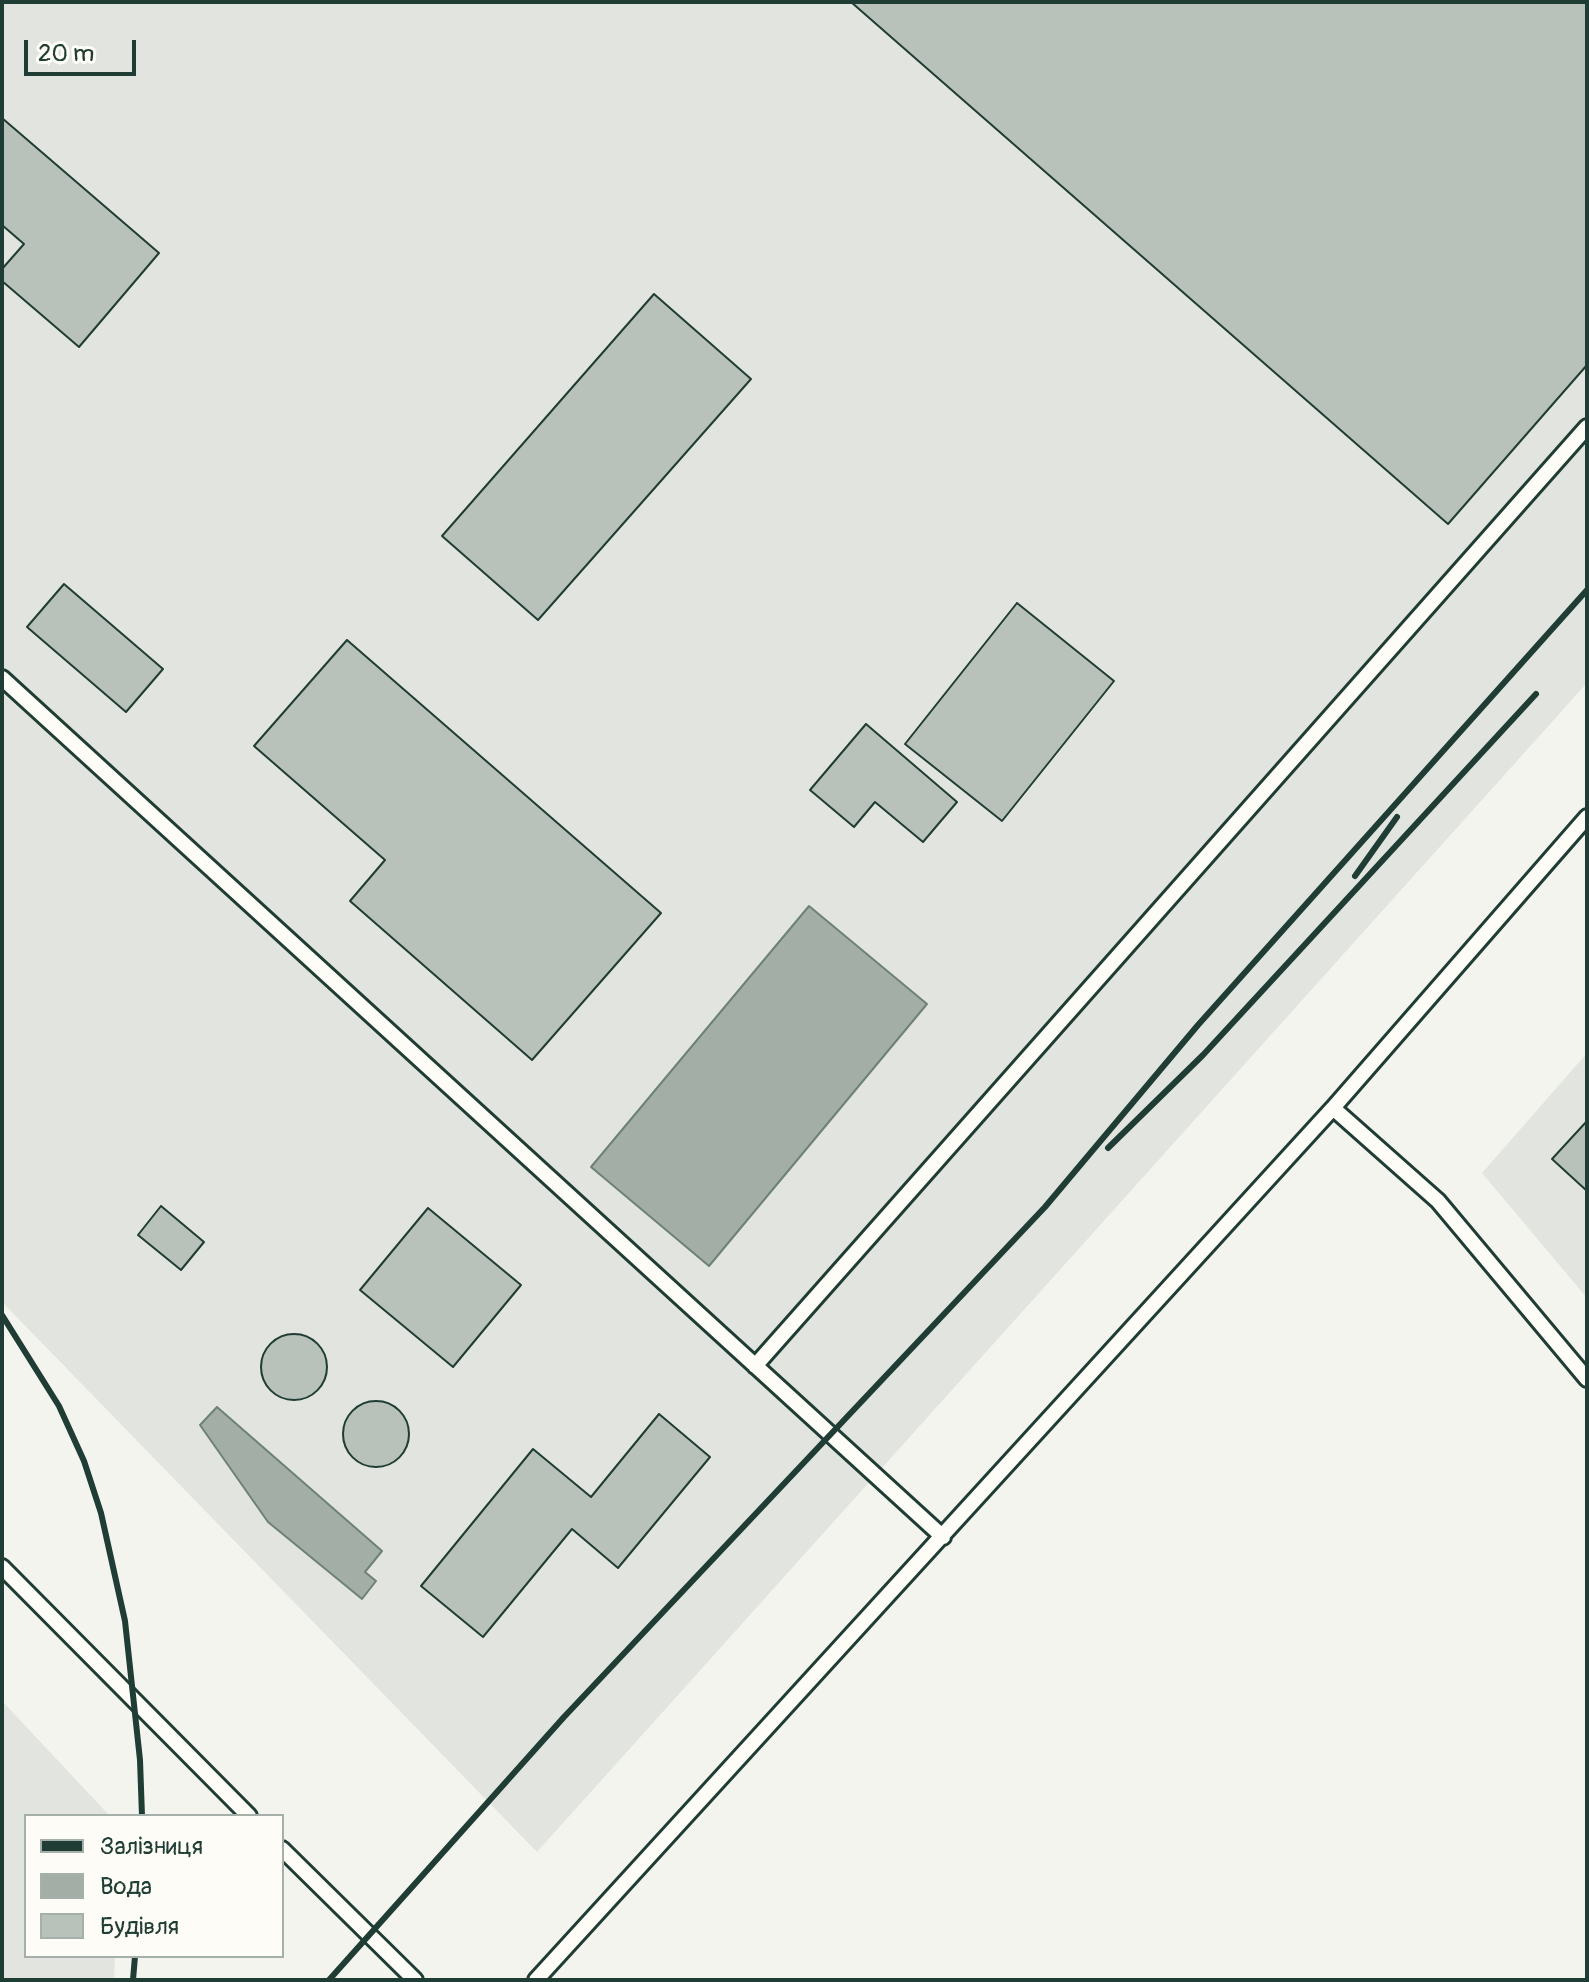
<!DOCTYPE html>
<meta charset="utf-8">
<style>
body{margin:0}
#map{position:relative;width:1589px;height:1982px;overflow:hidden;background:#f4f4ef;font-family:Pangolin,sans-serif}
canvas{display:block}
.frame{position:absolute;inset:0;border:4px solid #1f3d34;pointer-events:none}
.legend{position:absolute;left:24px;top:1814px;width:260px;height:144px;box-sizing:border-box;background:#fdfcf7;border:2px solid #a4b0a9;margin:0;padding:10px 14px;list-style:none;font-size:24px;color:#1f3d34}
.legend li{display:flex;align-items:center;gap:16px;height:40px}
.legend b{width:40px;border:2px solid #a4b0a9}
.scale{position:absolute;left:24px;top:40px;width:112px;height:36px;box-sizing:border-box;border:4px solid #1f3d34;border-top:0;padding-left:10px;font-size:24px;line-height:28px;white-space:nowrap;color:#1f3d34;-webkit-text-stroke:6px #fdfcf7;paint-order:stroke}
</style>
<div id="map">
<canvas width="1589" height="1982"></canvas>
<div class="frame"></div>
<ul class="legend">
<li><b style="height:10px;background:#1f3d34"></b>Залізниця</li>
<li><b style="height:22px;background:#a3aea7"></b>Вода</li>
<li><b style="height:22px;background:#b9c1bb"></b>Будівля</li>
</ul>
<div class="scale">20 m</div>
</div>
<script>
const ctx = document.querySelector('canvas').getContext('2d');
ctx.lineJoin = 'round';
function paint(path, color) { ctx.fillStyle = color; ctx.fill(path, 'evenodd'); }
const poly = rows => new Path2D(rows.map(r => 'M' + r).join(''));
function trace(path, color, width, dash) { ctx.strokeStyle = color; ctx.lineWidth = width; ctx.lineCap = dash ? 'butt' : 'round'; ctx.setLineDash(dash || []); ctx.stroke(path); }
paint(poly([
 [2,2,1587,2,1587,683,537,1852,2,1302],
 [1587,1053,1587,1298,1482,1173],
 [2,1701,110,1816,26,1816,26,1956,115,1956,114,1980,2,1980]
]), '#e2e5df');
const water = poly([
 [809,906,927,1004,709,1266,591,1167,809,906],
 [217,1407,382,1551,365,1572,376,1581,362,1599,268,1522,200,1425,217,1407]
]);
paint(water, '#a3aea7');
trace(water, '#6e8179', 2);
const building = poly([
 [851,2,1587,2,1587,365,1448,524,851,2],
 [2,118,159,253,79,347,2,281,2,269,24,244,2,225,2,118],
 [654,294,751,379,538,620,442,536,654,294],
 [64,584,163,669,126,712,27,627,64,584],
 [1017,603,1114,681,1002,821,905,744,1017,603],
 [347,640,661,913,532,1060,350,901,385,860,254,746,347,640],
 [866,724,957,802,923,842,875,802,854,827,810,790,866,724],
 [1587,1121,1587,1191,1552,1159,1587,1121],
 [161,1206,204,1242,181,1270,138,1235,161,1206],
 [428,1208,521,1285,453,1367,360,1290,428,1208],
 '261 1367a33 33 0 1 1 66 0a33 33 0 1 1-66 0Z',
 '343 1434a33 33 0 1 1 66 0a33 33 0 1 1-66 0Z',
 [659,1414,710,1457,618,1568,572,1529,483,1637,421,1586,533,1449,591,1497,659,1414]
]);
paint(building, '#b9c1bb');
trace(building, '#1f3d34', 2);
const service = poly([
 [2,678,943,1537],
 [1587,817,1333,1108,1438,1201,1587,1379],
 [755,1366,1587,427],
 [2,1567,249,1816],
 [282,1849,415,1980],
 [536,1980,1333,1108]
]);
trace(service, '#1f3d34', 20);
trace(service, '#fdfcf7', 14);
trace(poly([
 [1355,876,1397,817],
 [1108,1148,1203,1055,1536,694],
 [2,1315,59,1406,84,1461,101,1513,125,1621,140,1760,142,1816],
 [133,1980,135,1956],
 [329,1980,564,1717,1045,1207,1198,1025,1587,590]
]), '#1f3d34', 6);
</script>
